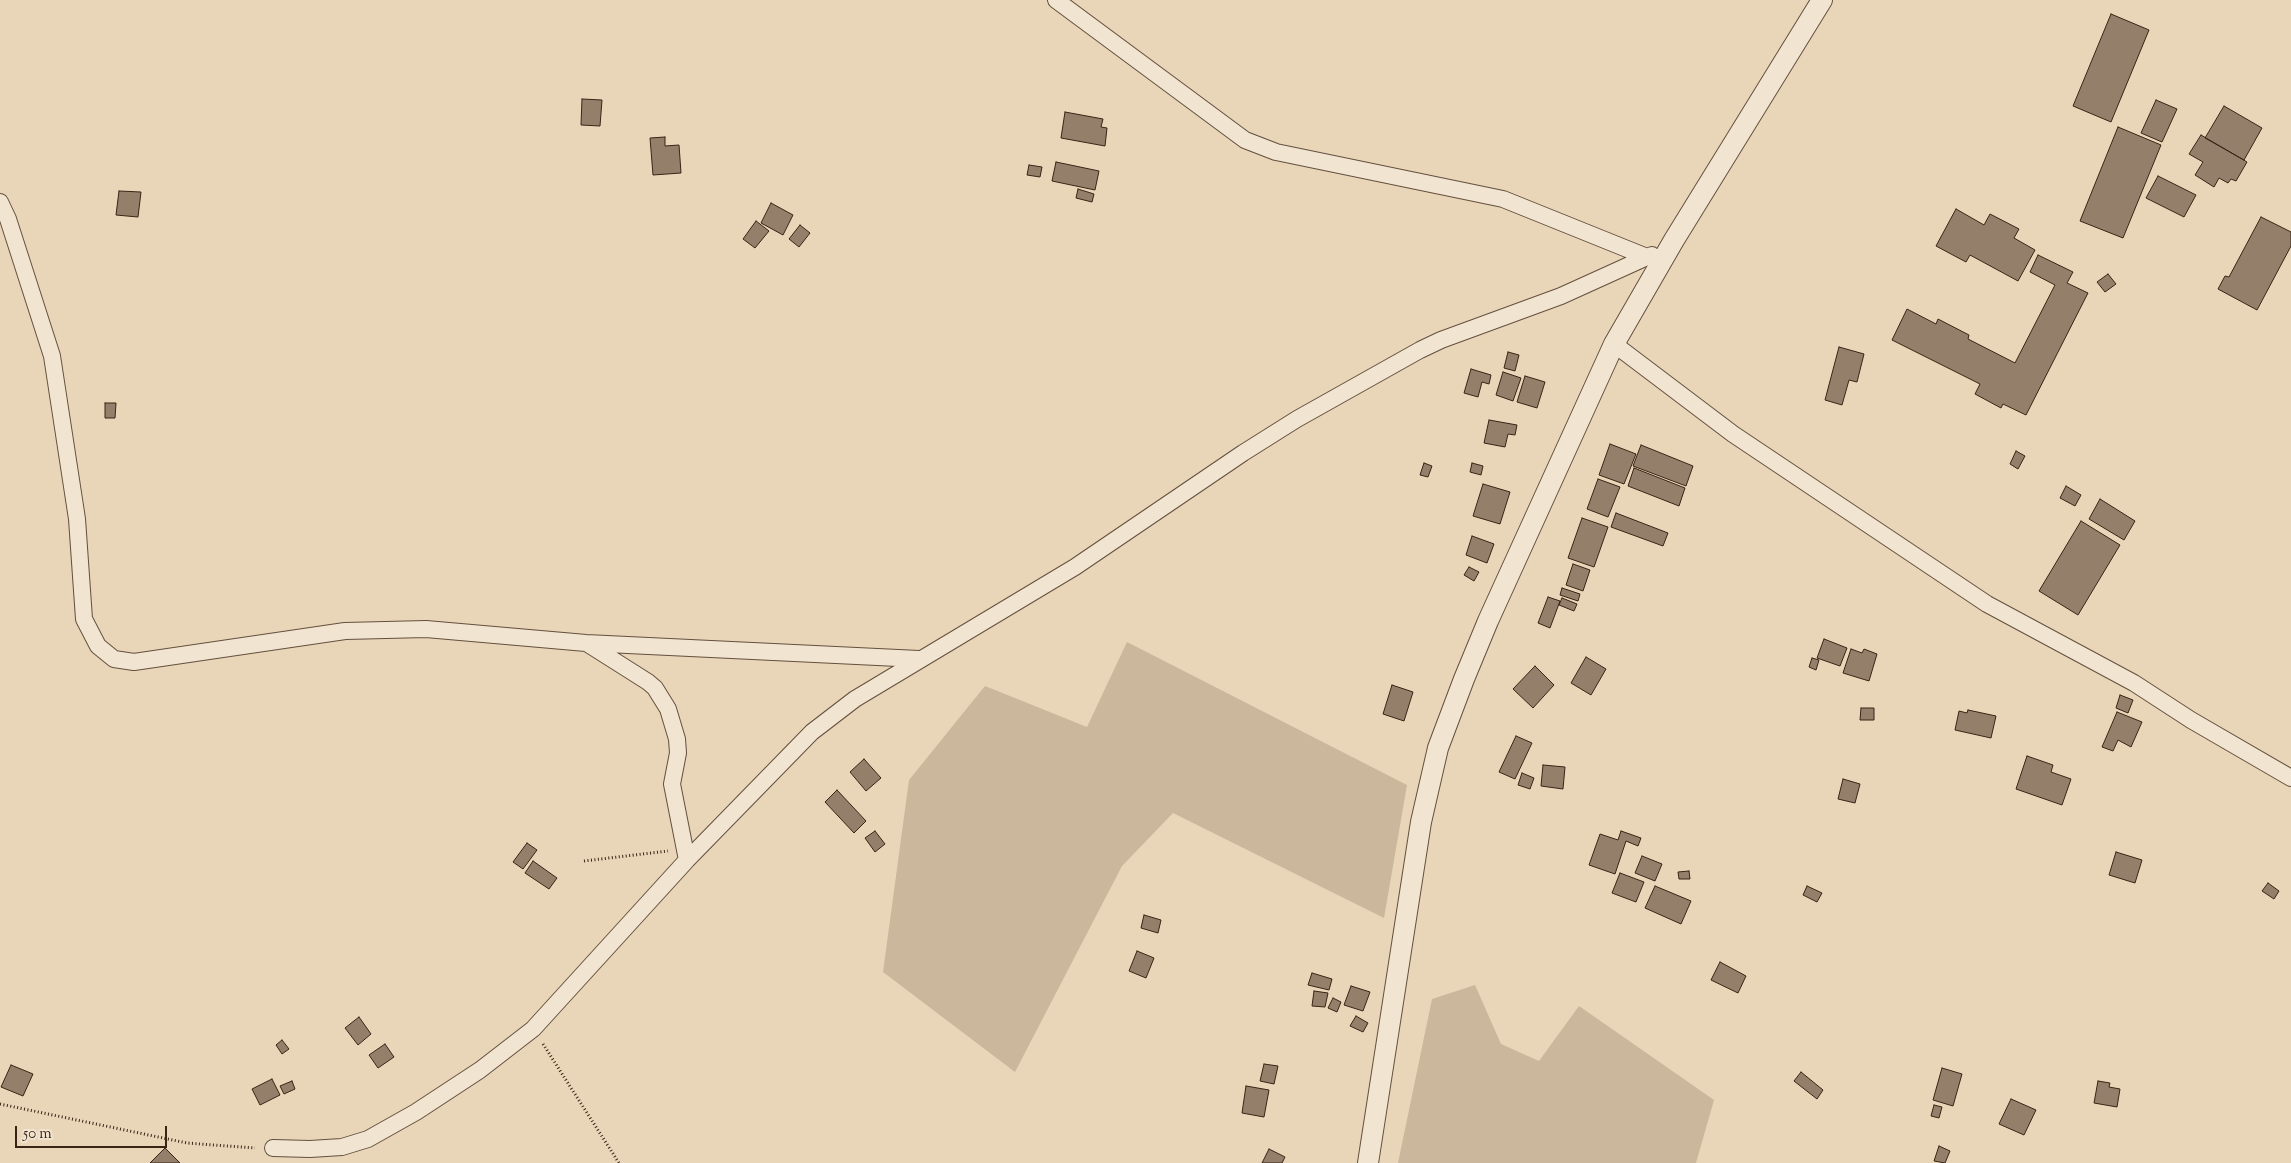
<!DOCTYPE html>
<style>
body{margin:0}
#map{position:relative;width:2291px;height:1163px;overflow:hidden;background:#e9d5b8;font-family:"Sorts Mill Goudy",serif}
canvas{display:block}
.scale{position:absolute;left:15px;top:1126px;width:152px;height:22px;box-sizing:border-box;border:2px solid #382415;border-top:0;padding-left:6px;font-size:15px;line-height:18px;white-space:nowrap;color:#382415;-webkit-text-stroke:4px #f1e4d1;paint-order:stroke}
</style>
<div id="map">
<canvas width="2291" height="1163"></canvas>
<div class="scale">50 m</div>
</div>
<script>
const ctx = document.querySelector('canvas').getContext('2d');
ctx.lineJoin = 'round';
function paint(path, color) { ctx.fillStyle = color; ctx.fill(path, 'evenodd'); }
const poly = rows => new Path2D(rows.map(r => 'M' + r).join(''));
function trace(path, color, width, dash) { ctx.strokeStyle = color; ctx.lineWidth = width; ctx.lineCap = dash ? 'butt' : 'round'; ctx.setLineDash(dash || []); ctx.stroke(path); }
paint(poly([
 [1127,642,1407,785,1384,918,1173,813,1122,866,1015,1072,883,972,909,780,985,686,1087,727],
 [1475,985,1501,1044,1539,1061,1579,1006,1714,1100,1696,1163,1398,1163,1432,999]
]), '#cbb79c');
const building = poly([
 [2111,14,2149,30,2111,122,2073,106,2111,14],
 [582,99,602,100,600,126,581,125,582,99],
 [2156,100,2177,109,2162,142,2141,133,2156,100],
 [2224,106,2262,128,2244,160,2205,138,2224,106],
 [1065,112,1103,119,1101,127,1107,128,1105,146,1061,138,1065,112],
 [2118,127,2161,145,2123,238,2080,221,2118,127],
 [2201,135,2247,162,2236,181,2231,179,2228,183,2219,178,2214,187,2195,175,2203,162,2189,154,2201,135],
 [665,137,665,146,679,145,681,173,653,175,650,138,665,137],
 [1056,162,1099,171,1095,190,1052,181,1056,162],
 [1029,165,1042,167,1040,177,1027,175,1029,165],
 [2158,176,2196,195,2184,217,2146,198,2158,176],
 [1078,189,1094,194,1092,202,1076,198,1078,189],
 [119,191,141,192,138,217,116,215,119,191],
 [771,203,793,215,783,235,761,223,771,203],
 [1956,209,1984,225,1990,214,2019,229,2014,238,2035,250,2018,281,1970,255,1966,262,1936,246,1956,209],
 [2261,217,2291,232,2291,246,2257,310,2218,289,2225,276,2229,277,2261,217],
 [756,221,769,231,755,248,743,239,756,221],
 [800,225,810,233,799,247,789,239,800,225],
 [2038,255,2073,272,2067,283,2088,293,2026,415,2003,404,2001,408,1975,394,1980,384,1892,340,1907,309,1936,324,1938,319,1969,335,1968,339,2015,363,2055,285,2030,272,2038,255],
 [2108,274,2116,284,2105,292,2097,282,2108,274],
 [1839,347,1864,354,1857,382,1849,380,1842,405,1825,400,1839,347],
 [1508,352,1519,355,1515,371,1504,368,1508,352],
 [1471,369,1491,375,1489,384,1482,382,1478,397,1464,393,1471,369],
 [1503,372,1521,378,1513,401,1496,395,1503,372],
 [1525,376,1545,382,1537,408,1517,402,1525,376],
 [105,403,116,403,115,418,105,418,105,403],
 [1489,420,1517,425,1515,435,1508,434,1505,447,1484,443,1489,420],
 [1610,444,1636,454,1624,484,1599,475,1610,444],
 [1641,445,1693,466,1686,486,1633,466,1641,445],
 [2016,451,2025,456,2018,469,2010,464,2016,451],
 [1424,463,1432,466,1428,477,1420,475,1424,463],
 [1472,463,1483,466,1481,475,1470,472,1472,463],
 [1634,468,1685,488,1679,506,1628,486,1634,468],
 [1598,479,1620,487,1608,517,1587,509,1598,479],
 [1483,484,1510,492,1500,524,1473,516,1483,484],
 [2066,486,2081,495,2075,506,2060,498,2066,486],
 [2100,499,2135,521,2124,540,2089,519,2100,499],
 [1616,513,1668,533,1663,546,1611,527,1616,513],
 [1582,518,1608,527,1594,567,1568,558,1582,518],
 [2081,521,2120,545,2078,615,2039,591,2081,521],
 [1472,536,1494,544,1487,563,1466,555,1472,536],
 [1573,564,1590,570,1583,591,1566,585,1573,564],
 [1469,567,1479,572,1474,581,1464,575,1469,567],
 [1562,588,1580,594,1578,601,1560,595,1562,588],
 [1548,597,1560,601,1550,628,1538,623,1548,597],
 [1562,598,1577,604,1574,611,1559,605,1562,598],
 [1824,639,1847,648,1840,666,1817,658,1824,639],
 [1851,649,1862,653,1864,649,1877,654,1869,681,1843,673,1851,649],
 [1586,657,1606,669,1591,695,1571,683,1586,657],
 [1812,658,1819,660,1816,670,1809,667,1812,658],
 [1535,666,1554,685,1533,708,1513,689,1535,666],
 [1392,685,1413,692,1404,721,1383,714,1392,685],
 [2120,695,2133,700,2128,713,2116,708,2120,695],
 [1861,708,1874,708,1874,720,1860,720,1861,708],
 [1968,710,1996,716,1991,738,1955,730,1959,711,1967,713,1968,710],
 [2117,712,2142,722,2131,747,2118,740,2113,751,2102,747,2117,712],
 [1516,736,1532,743,1515,779,1499,772,1516,736],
 [2027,756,2053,765,2051,772,2071,779,2062,805,2016,789,2027,756],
 [864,759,881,778,866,791,850,772,864,759],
 [1543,765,1565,767,1563,789,1541,786,1543,765],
 [1522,773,1534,778,1530,789,1518,785,1522,773],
 [1843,779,1860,784,1855,803,1838,799,1843,779],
 [837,790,866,821,854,833,825,802,837,790],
 [875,831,885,844,875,852,865,838,875,831],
 [1621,831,1641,838,1638,846,1626,841,1615,874,1589,865,1600,834,1618,840,1621,831],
 [527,843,537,850,523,869,513,862,527,843],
 [2116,852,2142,860,2135,883,2109,875,2116,852],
 [1642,856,1662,864,1655,881,1635,873,1642,856],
 [533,861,557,878,549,889,525,873,533,861],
 [1689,871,1690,879,1679,879,1678,872,1689,871],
 [1620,873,1644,882,1636,902,1612,893,1620,873],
 [2268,883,2279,891,2274,899,2262,891,2268,883],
 [1655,886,1691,901,1681,924,1645,908,1655,886],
 [1807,886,1822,893,1817,902,1803,895,1807,886],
 [1144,915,1161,920,1158,933,1141,928,1144,915],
 [1137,951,1154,958,1146,978,1129,971,1137,951],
 [1720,962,1746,976,1738,993,1711,980,1720,962],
 [1312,973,1332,979,1329,990,1308,985,1312,973],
 [1351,986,1370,992,1363,1011,1344,1005,1351,986],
 [1314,991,1328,993,1325,1007,1312,1006,1314,991],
 [1333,998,1341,1002,1337,1012,1328,1008,1333,998],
 [1356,1016,1368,1023,1363,1032,1350,1026,1356,1016],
 [359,1017,371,1034,358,1045,345,1028,359,1017],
 [282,1040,289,1049,282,1054,276,1045,282,1040],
 [385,1044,394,1057,378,1068,369,1055,385,1044],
 [1264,1064,1278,1066,1274,1084,1260,1081,1264,1064],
 [11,1065,33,1074,23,1096,1,1087,11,1065],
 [1942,1068,1962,1074,1953,1106,1933,1100,1942,1068],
 [1801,1072,1823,1090,1817,1099,1794,1081,1801,1072],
 [272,1079,280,1095,260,1105,252,1089,272,1079],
 [292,1081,295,1089,284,1094,280,1086,292,1081],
 [2098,1081,2110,1083,2109,1087,2120,1089,2117,1107,2094,1103,2098,1081],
 [1246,1086,1269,1090,1264,1117,1242,1113,1246,1086],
 [2011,1099,2036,1110,2024,1135,1999,1124,2011,1099],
 [1934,1105,1942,1107,1939,1118,1931,1116,1934,1105],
 [1939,1146,1950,1151,1945,1163,1934,1161,1939,1146],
 [165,1148,180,1163,150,1163,165,1148],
 [1269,1149,1285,1157,1282,1163,1262,1163,1269,1149]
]);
paint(building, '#94806a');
trace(building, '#382415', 1);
const minor = poly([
 [1056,0,1245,140,1276,152,1503,199,1647,257,1652,255],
 [0,202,8,219,52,356,77,519,84,619,98,646,114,659,134,662,345,631,426,629,586,643,919,659],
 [1614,344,1733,434,1987,604,2134,683,2191,720,2291,778],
 [588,644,648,682,655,688,668,709,677,739,678,753,672,784,687,860],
 [273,1148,310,1149,342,1147,368,1139,416,1112,480,1070,533,1029,687,860,812,732,855,699,1075,567,1243,453,1297,419,1420,350,1441,340,1561,296,1647,257]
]);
const tertiary = poly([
 [1368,1163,1421,822,1438,748,1464,679,1488,621,1614,344,1674,240,1822,0]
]);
trace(minor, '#64503e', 18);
trace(tertiary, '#64503e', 22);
trace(poly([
 [584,861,668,851],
 [543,1044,619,1163],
 [0,1104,187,1143,255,1148]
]), '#382415', 3, [1, 2.5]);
trace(minor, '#f1e4d1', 16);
trace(tertiary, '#f1e4d1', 20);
</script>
